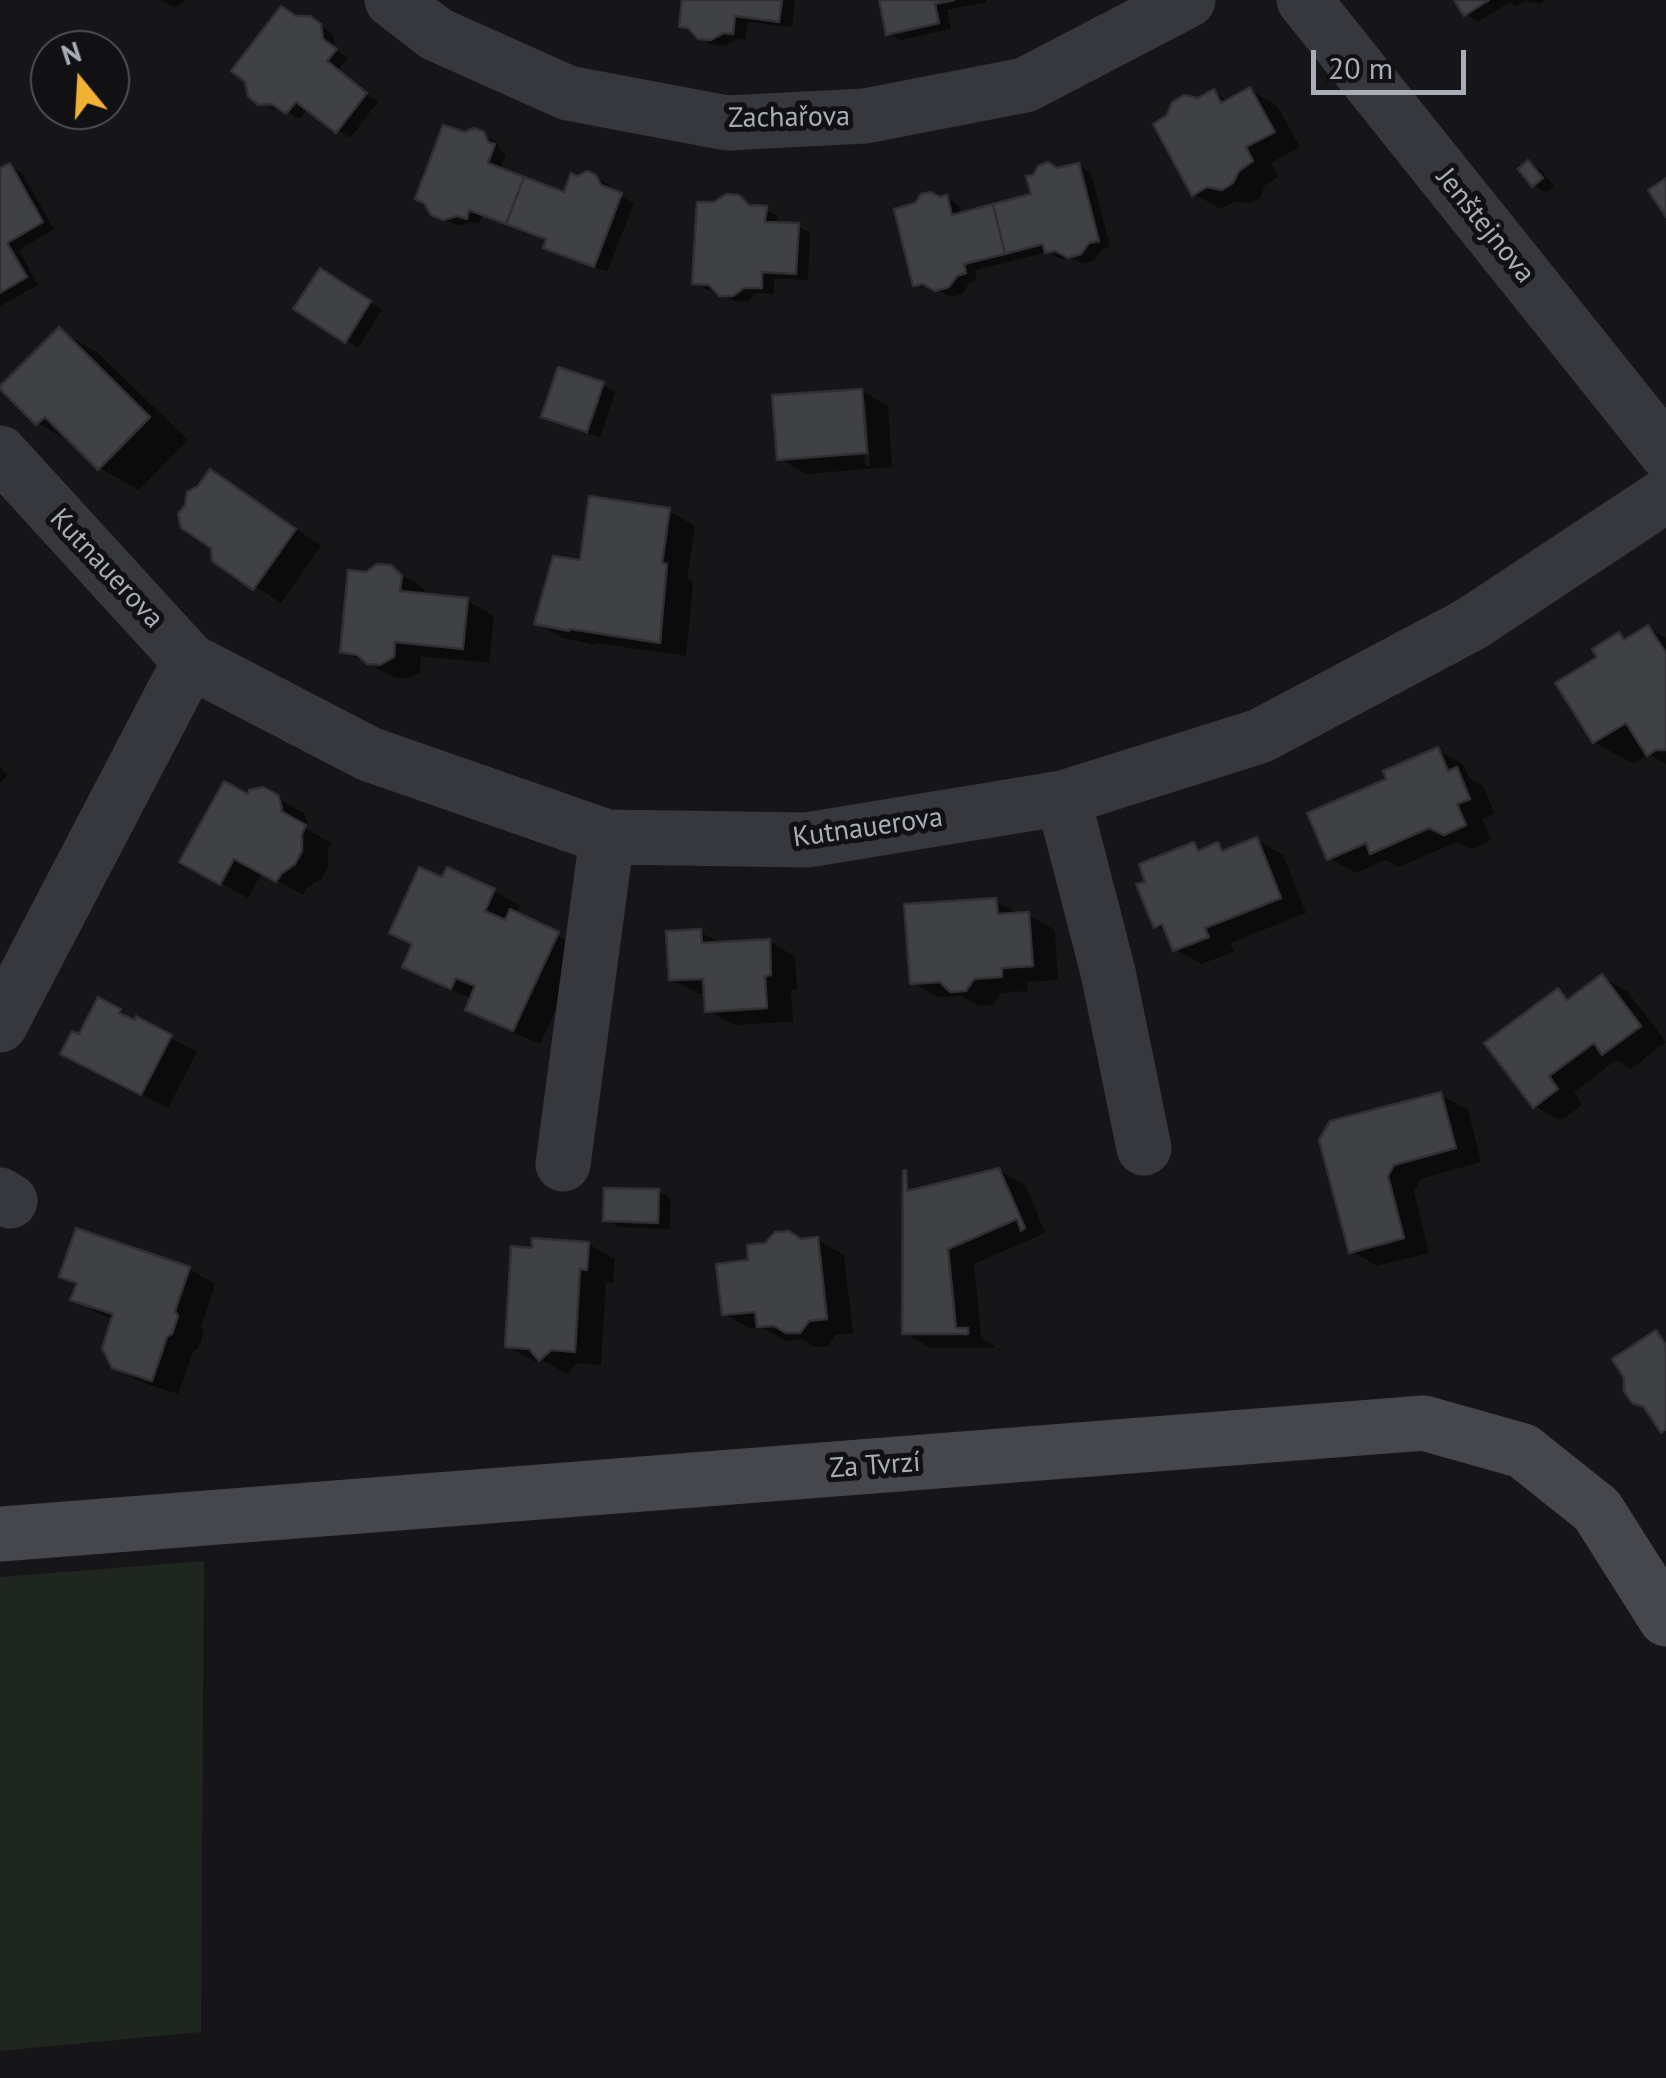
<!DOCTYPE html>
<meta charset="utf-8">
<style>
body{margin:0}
#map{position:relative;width:1666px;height:2078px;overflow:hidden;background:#161618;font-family:"PT Sans",sans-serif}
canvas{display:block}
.north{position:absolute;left:30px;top:30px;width:100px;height:100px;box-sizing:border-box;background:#111113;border:2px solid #4d4f55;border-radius:50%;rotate:342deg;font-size:28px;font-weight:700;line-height:40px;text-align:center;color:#a8adb8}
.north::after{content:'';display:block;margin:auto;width:35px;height:45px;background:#f2b134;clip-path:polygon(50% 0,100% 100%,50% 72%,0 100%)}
.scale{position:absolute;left:1311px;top:50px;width:155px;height:45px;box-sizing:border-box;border:5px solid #a8adb8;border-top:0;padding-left:12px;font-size:30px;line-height:35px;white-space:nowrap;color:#a8adb8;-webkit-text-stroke:8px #111113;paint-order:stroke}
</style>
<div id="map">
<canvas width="1666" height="2078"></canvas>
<div class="north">N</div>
<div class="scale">20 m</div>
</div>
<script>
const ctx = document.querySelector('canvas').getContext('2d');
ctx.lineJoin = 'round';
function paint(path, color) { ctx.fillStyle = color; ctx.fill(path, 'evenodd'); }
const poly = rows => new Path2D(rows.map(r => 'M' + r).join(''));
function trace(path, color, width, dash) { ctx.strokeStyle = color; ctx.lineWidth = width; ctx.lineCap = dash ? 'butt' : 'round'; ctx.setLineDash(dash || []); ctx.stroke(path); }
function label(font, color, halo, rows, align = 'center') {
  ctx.font = font + ' "PT Sans",sans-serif'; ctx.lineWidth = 10; ctx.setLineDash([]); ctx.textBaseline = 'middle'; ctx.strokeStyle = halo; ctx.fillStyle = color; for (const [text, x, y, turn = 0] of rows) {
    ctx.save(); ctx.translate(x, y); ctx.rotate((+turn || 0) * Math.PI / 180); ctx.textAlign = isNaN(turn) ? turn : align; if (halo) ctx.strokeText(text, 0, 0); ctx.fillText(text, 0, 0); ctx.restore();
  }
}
paint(poly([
 [204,1561,201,2032,0,2051,0,1577]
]), '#1e261f');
paint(poly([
 [162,0,186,0,175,8],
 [685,0,795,0,792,27,748,22,745,40,738,38,725,46,713,45,682,26],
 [881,0,986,0,986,2,947,10,951,29,901,40,888,33],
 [1457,0,1545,0,1540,4,1525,1,1517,6,1510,2,1478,22,1466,14],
 [297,18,309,18,333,34,335,49,348,58,338,70,378,102,350,138,308,108,300,119,285,110,273,110,267,107,285,106],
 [1250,90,1277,106,1300,147,1271,163,1278,177,1265,185,1260,198,1249,203,1235,201,1221,209,1194,194,1198,101,1214,92,1230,102],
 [465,135,483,135,497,142,500,150,506,154,500,170,566,195,577,179,595,177,609,185,612,192,634,203,607,272,558,254,546,247,548,240,482,215,479,224,472,222,458,226,433,214],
 [1529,163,1541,170,1554,186,1546,193,1534,185],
 [10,166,22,173,54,229,19,250,38,285,0,306,0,171],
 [1079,166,1091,173,1110,247,1102,249,1094,261,1083,264,1070,257,1060,259,1048,252,975,270,977,280,970,282,962,294,950,297,922,281,922,287,930,291,915,285,940,200,946,198,959,205,961,215,1034,196,1058,171],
 [738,198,778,216,778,225,798,226,810,233,808,280,774,278,774,294,757,293,747,302,735,301,718,291,707,290,694,282,715,205],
 [333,278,382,310,358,348,346,340],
 [59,330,98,353,188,440,139,490,100,468,78,447,38,423,2,388],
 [603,385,615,392,600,437,557,423,544,416],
 [862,391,888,406,892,467,806,474,779,458],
 [861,404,866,404,870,466,865,466],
 [211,472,237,488,321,546,281,603,215,560],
 [669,511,695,526,687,579,693,582,686,656,596,643,596,645,563,638,536,623,582,562],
 [390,568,418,584,428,594,427,597,468,601,494,616,489,663,421,656,420,672,408,679,396,678,343,651,367,574],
 [1648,628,1666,638,1666,764,1649,754,1633,764,1594,742,1601,658,1619,635,1629,640],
 [1438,750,1464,765,1469,778,1483,786,1495,814,1482,819,1491,840,1472,849,1457,842,1399,867,1386,860,1356,873,1329,858,1389,780],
 [0,767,8,774,0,783],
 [263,790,304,813,308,824,305,828,331,843,328,850,328,867,321,879,307,888,303,895,262,872,248,898,182,861,249,798],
 [1257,840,1283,855,1306,913,1230,943,1234,952,1201,964,1175,949,1169,934,1156,926,1148,883,1194,845,1204,850,1218,845,1228,851],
 [494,891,520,906,516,915,584,949,540,1044,494,1024,468,1009,472,999,432,981,406,966],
 [996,901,1021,915,1028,915,1055,930,1058,980,1027,982,1028,991,1001,993,993,1005,979,1006,962,996,938,997,912,982],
 [700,932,722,944,769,941,795,957,797,989,791,990,793,1022,734,1025,708,1010,707,994,698,994,672,979],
 [1602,977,1628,992,1666,1042,1631,1069,1616,1060,1574,1092,1582,1105,1561,1121,1534,1106,1558,991,1572,999],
 [99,1000,197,1052,168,1108,89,1068,80,1037],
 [1441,1095,1468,1110,1481,1162,1421,1179,1414,1192,1429,1253,1377,1266,1351,1251,1321,1141],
 [999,1170,1026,1186,1045,1233,974,1264,981,1338,994,1346,994,1348,931,1348,905,1333,905,1194],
 [658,1191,671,1199,670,1229,619,1227,606,1220],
 [818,1240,844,1255,853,1333,836,1335,827,1347,815,1347,801,1339,786,1341,762,1328,751,1329,724,1314,751,1262,803,1242],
 [588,1244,615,1259,613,1283,606,1283,601,1365,578,1363,567,1374,546,1362,534,1361,507,1346,534,1250],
 [189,1269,215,1284,201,1327,204,1332,198,1349,193,1351,178,1394,141,1382,114,1366,114,1319,99,1314,73,1299,78,1285,62,1276]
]), '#0007');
const building = poly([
 [682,0,782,0,779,22,735,16,733,34,724,33,711,40,698,39,688,28,679,27,682,0],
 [879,0,954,0,935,4,939,23,886,35,879,0],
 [1454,0,1489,0,1464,16,1454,0],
 [281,6,296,16,310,16,321,24,323,39,337,49,327,61,367,93,336,133,296,102,286,114,272,104,258,105,248,96,245,82,231,71,281,6],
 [1250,87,1275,132,1246,147,1253,161,1239,171,1233,183,1222,190,1207,187,1192,196,1153,124,1167,115,1172,102,1184,95,1198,98,1214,89,1221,103,1250,87],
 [443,125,465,132,474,128,484,132,488,142,495,144,488,163,524,177,506,224,469,210,467,219,457,216,443,220,431,215,424,203,415,199,443,125],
 [1528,160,1543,178,1532,187,1518,169,1528,160],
 [1048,162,1057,168,1079,163,1099,241,1089,243,1081,254,1068,258,1055,251,1045,253,1043,244,1005,254,993,204,1031,194,1026,176,1033,175,1038,166,1048,162],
 [10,163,43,222,7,243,27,277,0,293,0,168,10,163],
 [587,171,596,175,601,185,622,193,594,267,543,248,546,239,506,224,524,177,564,192,571,173,577,176,587,171],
 [1666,178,1666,217,1648,190,1666,178],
 [931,192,940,197,947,195,952,215,993,204,1005,254,964,264,966,273,957,276,949,287,935,291,923,284,913,286,894,209,915,203,921,194,931,192],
 [726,194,739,195,749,205,767,206,765,222,799,223,796,274,762,272,762,288,744,288,733,296,719,296,709,285,692,284,697,202,714,202,726,194],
 [320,268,371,301,345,343,293,309,320,268],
 [59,327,150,417,98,470,45,417,36,425,0,389,0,386,59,327],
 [558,367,604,382,587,432,541,417,558,367],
 [862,389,867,453,777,460,772,395,862,389],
 [210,469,296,529,253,590,212,561,211,548,181,528,178,514,185,505,187,492,198,486,210,469],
 [589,496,670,508,662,563,667,564,660,643,570,629,569,631,534,624,553,556,580,560,589,496],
 [377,564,391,565,402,576,400,591,468,598,463,649,395,642,394,657,380,665,367,664,357,655,340,652,348,570,366,572,377,564],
 [1648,625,1666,653,1666,750,1656,750,1647,756,1626,723,1593,743,1555,683,1597,657,1592,649,1619,632,1624,640,1648,625],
 [1438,747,1448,771,1457,767,1470,799,1457,804,1466,825,1444,835,1429,828,1370,854,1366,843,1327,860,1307,813,1386,779,1383,771,1438,747],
 [224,781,248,794,249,790,263,787,278,795,282,808,281,811,306,825,302,834,302,851,295,864,281,874,276,882,234,859,220,885,179,862,224,781],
 [1257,837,1281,898,1205,928,1209,937,1173,951,1162,924,1154,928,1136,884,1145,882,1139,864,1194,842,1198,851,1218,842,1222,851,1257,837],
 [419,867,442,877,447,867,495,889,485,911,505,920,510,909,559,932,513,1031,465,1010,475,986,456,978,451,989,402,967,412,944,389,933,419,867],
 [996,898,998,914,1029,912,1033,966,1002,968,1002,977,974,979,966,991,950,992,940,982,910,984,904,904,996,898],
 [701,929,702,943,770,939,771,975,765,976,767,1008,705,1012,703,979,669,980,666,931,701,929],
 [1602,974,1641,1026,1602,1055,1594,1043,1549,1076,1558,1089,1533,1108,1484,1043,1558,988,1567,1000,1602,974],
 [98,997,121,1009,119,1013,135,1020,136,1016,172,1035,141,1095,60,1054,72,1031,79,1034,98,997],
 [1441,1092,1456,1148,1394,1165,1388,1176,1404,1238,1349,1253,1319,1140,1330,1121,1441,1092],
 [999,1168,1025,1228,1021,1231,1017,1219,948,1249,956,1328,968,1328,968,1334,902,1334,903,1171,906,1170,907,1191,999,1168],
 [604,1188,659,1189,658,1223,603,1221,604,1188],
 [76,1228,190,1267,175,1311,178,1316,172,1334,167,1337,152,1381,112,1368,102,1348,113,1314,70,1300,77,1283,59,1277,76,1228],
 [789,1231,801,1239,818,1237,827,1319,809,1321,800,1333,786,1333,774,1326,757,1327,755,1312,722,1315,716,1264,748,1260,747,1245,765,1243,775,1232,789,1231],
 [532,1238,589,1242,587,1270,580,1269,575,1352,551,1350,539,1361,529,1349,505,1347,511,1246,532,1248,532,1238],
 [1656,1330,1666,1345,1666,1429,1661,1433,1644,1407,1632,1403,1624,1391,1624,1378,1612,1359,1656,1330]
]);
paint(building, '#404145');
trace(building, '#303034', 2.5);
trace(poly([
 [392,0,436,34,568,93,727,123,865,116,1025,85,1188,0],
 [1304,0,1666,452],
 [0,453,190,661,369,754,607,837,807,840,1063,798,1260,736,1471,624,1666,495],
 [1063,798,1108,972,1144,1148],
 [0,1025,190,661],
 [563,1164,607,837],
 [0,1195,10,1201]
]), '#37383d', 55);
trace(poly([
 [0,1534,1424,1423,1523,1451,1597,1510,1666,1619]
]), '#45474d', 55);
label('28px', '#a8adb8', '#111113', [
 ["Zachařova",789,118,-1],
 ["Jenštejnova",1485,226,51],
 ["Kutnauerova",106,569,47],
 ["Kutnauerova",868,828,-8],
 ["Za Tvrzí",875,1466,-4]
]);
</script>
